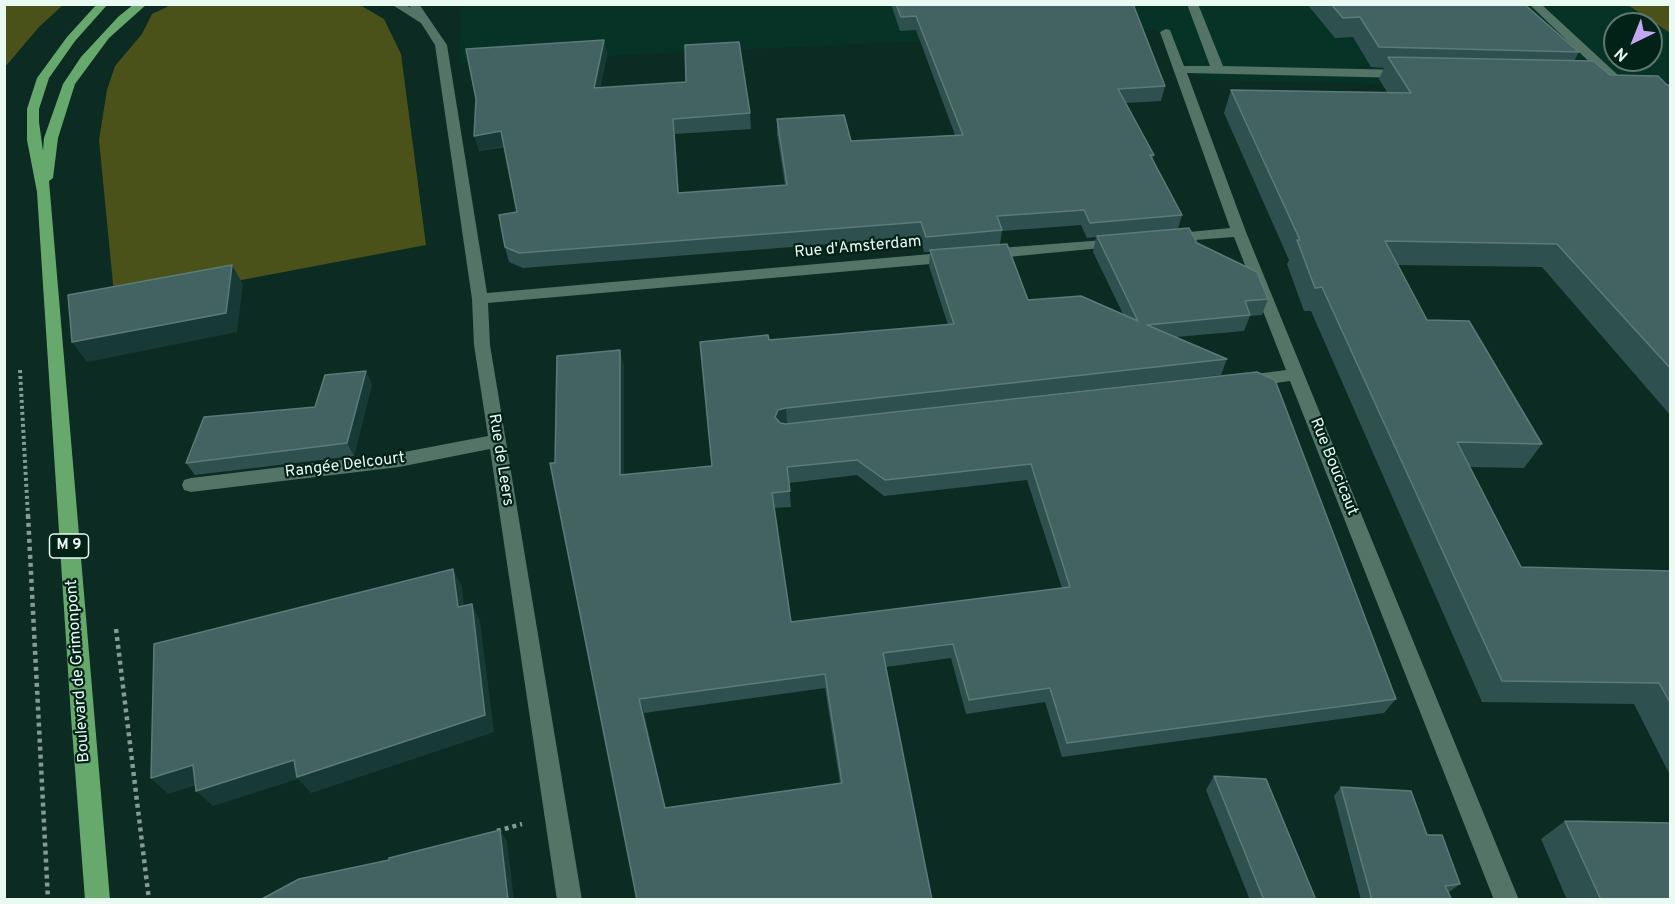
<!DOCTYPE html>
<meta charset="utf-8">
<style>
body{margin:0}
#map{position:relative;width:1675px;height:904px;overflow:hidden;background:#0c2b22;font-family:Overpass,sans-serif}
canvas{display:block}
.frame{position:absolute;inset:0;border:6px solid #e8faf2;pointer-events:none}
.north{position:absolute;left:1603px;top:12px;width:60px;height:60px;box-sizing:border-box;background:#022218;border:2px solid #5e786f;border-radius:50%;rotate:223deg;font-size:16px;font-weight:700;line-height:24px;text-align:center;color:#e8faf2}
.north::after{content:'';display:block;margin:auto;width:21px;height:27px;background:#c3a7f2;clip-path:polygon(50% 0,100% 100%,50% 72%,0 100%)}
</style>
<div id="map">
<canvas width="1675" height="904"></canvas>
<div class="frame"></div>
<div class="north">N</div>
</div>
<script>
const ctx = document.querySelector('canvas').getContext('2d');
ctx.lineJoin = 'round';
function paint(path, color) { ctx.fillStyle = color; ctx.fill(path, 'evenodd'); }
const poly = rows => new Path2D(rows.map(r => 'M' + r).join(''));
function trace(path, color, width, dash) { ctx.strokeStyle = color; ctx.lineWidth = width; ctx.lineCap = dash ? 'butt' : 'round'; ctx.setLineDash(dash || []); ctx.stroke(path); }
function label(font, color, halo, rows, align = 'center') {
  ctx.font = font + ' Overpass,sans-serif'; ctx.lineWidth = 4.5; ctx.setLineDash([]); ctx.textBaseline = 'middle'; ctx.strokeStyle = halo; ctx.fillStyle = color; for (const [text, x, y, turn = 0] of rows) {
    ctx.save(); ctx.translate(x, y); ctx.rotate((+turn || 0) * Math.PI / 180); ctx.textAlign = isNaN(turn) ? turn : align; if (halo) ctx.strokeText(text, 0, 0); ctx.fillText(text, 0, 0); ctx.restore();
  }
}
paint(poly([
 [462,4,1628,4,1670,33,1670,91,1202,80,1156,30,459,63],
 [1615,24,1651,24,1651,60,1615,60]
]), '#073327');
paint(poly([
 [5,4,63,5,39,27,5,67],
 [171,5,360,5,384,19,401,54,426,245,115,304,99,140,107,90,115,66,142,34,152,14],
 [1628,5,1670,5,1670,33]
]), '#4a521a');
trace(poly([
 [20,370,28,517]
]), '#849c94', 4, [3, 3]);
trace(poly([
 [28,515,48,900],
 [116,629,149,900],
 [497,831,522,824]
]), '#849c94', 4.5, [4, 4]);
paint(poly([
 [391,4,404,4,411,8,408,4,419,4,447,45,487,293,953,252,960,257,953,262,488,303,490,345,582,900,557,900,490,449,399,467,191,492,184,490,182,485,184,480,191,478,399,453,488,436,474,345,472,299,435,45,421,23,391,4],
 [1187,4,1198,4,1223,66,1405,70,1411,74,1405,78,1187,73,1246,232,1519,900,1494,900,1290,381,1248,387,1242,385,1240,381,1242,377,1248,375,1286,370,1234,237,1169,242,1162,238,1169,234,1230,228,1160,32,1166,29,1170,30,1184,66,1210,66,1187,4],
 [1529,4,1541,4,1619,76,1619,82,1594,81,1594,75,1603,75,1529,4],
 [1117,239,1122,240,1124,243,1122,246,987,259,980,254,987,249,1117,239]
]), '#547468');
paint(poly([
 [97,4,108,4,75,41,49,78,39,109,39,122,43,151,44,138,63,84,81,57,118,17,134,4,147,4,109,38,75,84,58,138,53,178,49,181,110,900,85,900,71,717,37,192,27,140,27,109,37,78,67,37,97,4]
]), '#67a96d');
paint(poly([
 [891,4,1133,4,1165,86,1161,101,1125,103,1154,155,1153,159,1182,215,1178,229,1268,299,1262,315,1250,316,1244,331,1176,337,1227,359,1221,375,785,424,1257,372,1396,699,1384,713,1062,757,1045,702,966,714,951,658,886,667,932,900,637,900,555,463,624,366,624,475,712,466,769,340,948,325,929,266,930,252,924,252,920,237,523,268,509,262,505,247,517,212,504,147,479,151,476,99,604,40,607,55,600,87,750,113,751,129,675,134,679,193,785,185,777,134,777,119,851,141,955,135,916,30,900,31],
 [1081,225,1087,238,1096,237,1093,252,1123,314,1028,300,1000,244,1002,231],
 [857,475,884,496,1027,480,1062,588,791,622,774,508,791,507,789,483],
 [825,688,840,783,665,808,644,713],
 [1307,4,1524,4,1579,52,1574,61,1610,75,1671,85,1671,416,1542,267,1398,265,1427,320,1542,444,1524,468,1469,467,1521,567,1671,571,1671,777,1634,704,1482,702,1311,311,1304,311,1287,264,1289,260,1224,113,1231,90,1387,92,1379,79,1384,68,1371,67,1353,37,1335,38],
 [372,384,354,456,195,475,186,463],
 [1214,776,1316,900,1250,900,1206,790],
 [1341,787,1427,835,1460,884,1449,892,1452,900,1361,900,1334,796],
 [1565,821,1671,900,1567,900,1541,839]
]), '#2e5150');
paint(poly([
 [604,40,607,55,596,103,594,88],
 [673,119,675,134,680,209,678,193],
 [501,131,505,146,479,151,474,136],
 [232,265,243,284,237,332,87,362,72,342],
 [620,350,624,366,624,491,620,475],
 [366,371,372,384,354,456,347,443],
 [786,408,787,424,779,426,775,417,778,410],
 [453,569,462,587,466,625,458,607],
 [472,604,480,621,494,732,311,793,298,779,213,806,196,791,294,760],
 [639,699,644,713,668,821,665,808],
 [193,765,209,781,168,794,151,778],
 [500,830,507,841,514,900,508,900]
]), '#183a36');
const building = poly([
 [896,4,1133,4,1165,86,1118,89,1154,155,1150,155,1182,215,1090,223,1084,210,997,216,1002,230,926,237,921,222,519,253,505,247,499,215,517,212,501,131,474,136,476,99,466,49,604,40,594,88,686,82,685,45,739,42,750,113,673,119,678,193,787,185,777,119,844,115,851,141,963,135,916,16,901,17,896,4],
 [1331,4,1524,4,1579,52,1379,47,1360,17,1343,18,1331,4],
 [1388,57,1593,61,1610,75,1658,76,1667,85,1671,85,1671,369,1557,244,1385,241,1427,320,1469,321,1542,444,1457,442,1521,567,1671,571,1671,704,1659,683,1502,681,1322,287,1315,288,1297,240,1300,240,1231,90,1411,93,1388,57],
 [1189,228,1197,243,1257,272,1268,299,1245,301,1250,315,1147,325,1227,359,786,408,778,410,775,417,780,423,786,424,1257,372,1275,380,1396,699,1067,743,1050,688,969,700,953,644,883,653,932,900,637,900,550,463,555,463,557,356,620,350,620,475,712,466,700,342,768,335,769,340,954,324,930,250,1007,244,1028,300,1081,296,1138,321,1097,236,1189,228],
 [857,460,885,480,1031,464,1070,587,791,622,772,493,790,491,787,467,857,460],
 [825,674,842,783,665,808,639,699,825,674],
 [232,265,226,313,72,342,68,295,232,265],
 [366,371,347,443,186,463,204,417,315,407,325,375,366,371],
 [453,569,458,607,472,604,485,715,297,777,294,760,196,791,193,765,151,778,154,644,453,569],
 [1214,776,1266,779,1316,900,1264,900,1214,776],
 [1341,787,1411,791,1427,835,1442,835,1460,884,1445,886,1452,900,1372,900,1341,787],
 [1565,821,1671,823,1671,900,1601,900,1565,821],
 [500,830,508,900,260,900,299,879,389,860,389,858,500,830]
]);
paint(building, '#426362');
trace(building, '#5c7b78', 1.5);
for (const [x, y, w] of [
 [69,546,39]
]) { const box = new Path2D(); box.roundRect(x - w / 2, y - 12, w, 24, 4.5); ctx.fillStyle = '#022218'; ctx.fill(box); trace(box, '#e8faf2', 1.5); }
label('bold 15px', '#e8faf2', null, [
 ["M 9",69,546]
]);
label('16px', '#e8faf2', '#022218', [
 ["Rue d'Amsterdam",858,248,-5],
 ["Rue de Leers",500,460,81],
 ["Rangée Delcourt",345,466,-7],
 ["Rue Boucicaut",1333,467,68],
 ["Boulevard de Grimonpont",79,671,-94]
]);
</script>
